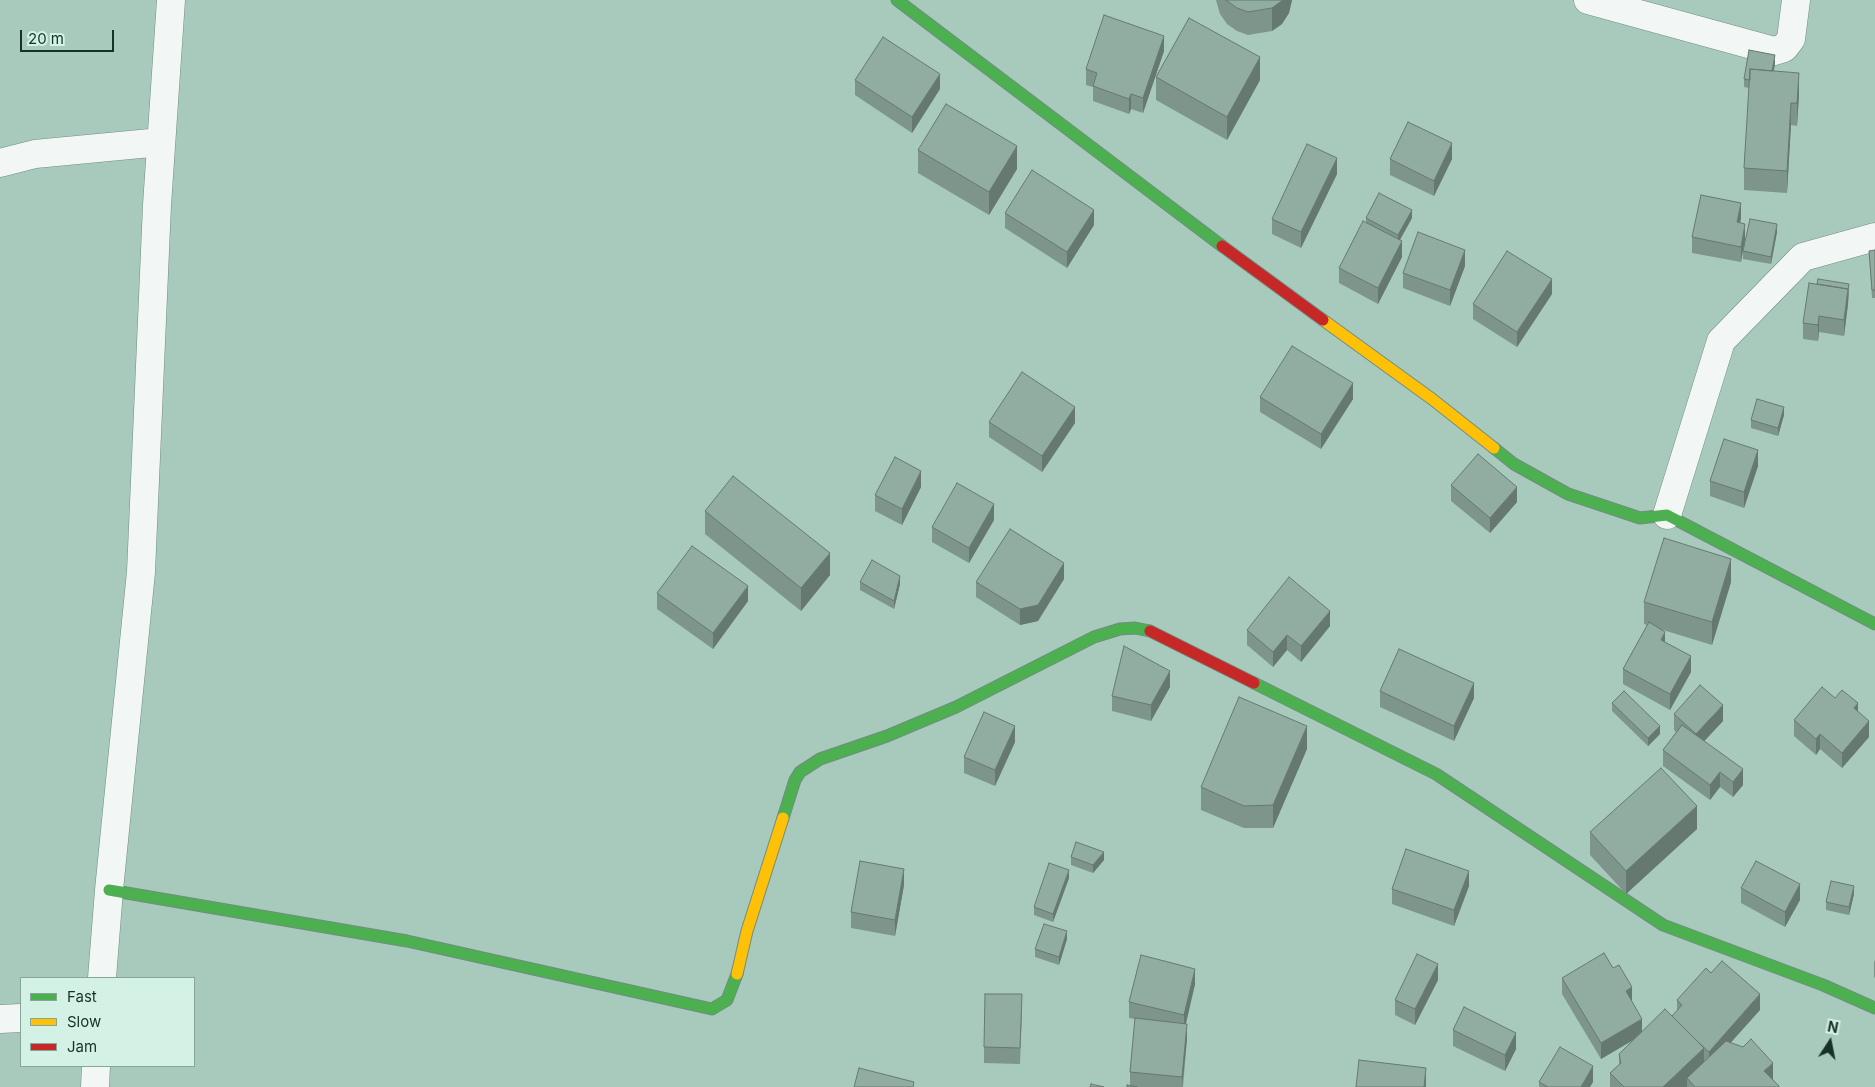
<!DOCTYPE html>
<style>
body{margin:0}
#map{position:relative;width:1875px;height:1087px;overflow:hidden;background:#a8cabc;font-family:Inter,sans-serif}
canvas{display:block}
.legend{position:absolute;left:20px;top:977px;width:175px;height:90px;box-sizing:border-box;background:#d3f2e5;border:1px solid #87a599;margin:0;padding:6px 9px;list-style:none;font-size:15px;color:#163127}
.legend li{display:flex;align-items:center;gap:10px;height:25px}
.legend b{width:25px;border:1px solid #87a599}
.north{position:absolute;left:1805px;top:1017px;width:50px;height:50px;-webkit-text-stroke:4px #d3f2e5;paint-order:stroke;rotate:11deg;font-size:14px;font-weight:700;line-height:20px;text-align:center;color:#163127}
.north::after{content:'';display:block;margin:auto;width:18px;height:22px;background:#163127;clip-path:polygon(50% 0,100% 100%,50% 72%,0 100%)}
.scale{position:absolute;left:20px;top:30px;width:94px;height:22px;box-sizing:border-box;border:2px solid #163127;border-top:0;padding-left:6px;font-size:15px;line-height:18px;white-space:nowrap;color:#163127;-webkit-text-stroke:4px #d3f2e5;paint-order:stroke}
</style>
<div id="map">
<canvas width="1875" height="1087"></canvas>
<ul class="legend">
<li><b style="height:6px;background:#4caf50"></b>Fast</li>
<li><b style="height:6px;background:#ffc107"></b>Slow</li>
<li><b style="height:6px;background:#c62828"></b>Jam</li>
</ul>
<div class="north">N</div>
<div class="scale">20 m</div>
</div>
<script>
const ctx = document.querySelector('canvas').getContext('2d');
ctx.lineJoin = 'round';
const poly = rows => new Path2D(rows.map(r => 'M' + r).join(''));
function trace(path, color, width, dash) { ctx.strokeStyle = color; ctx.lineWidth = width; ctx.lineCap = dash ? 'butt' : 'round'; ctx.setLineDash(dash || []); ctx.stroke(path); }
function paint(path, color) { ctx.fillStyle = color; ctx.fill(path, 'evenodd'); }
const street = poly([
 [1588,0,1774,51,1784,48,1791,39,1796,0],
 [0,163,35,154,161,142],
 [1667,515,1721,341,1803,257,1875,237],
 [102,978,109,890,141,572,157,205,171,0],
 [0,1019,21,1018],
 [95,1087,96,1066]
]);
const fast = poly([
 [897,0,1222,246],
 [1494,448,1514,464,1568,494,1640,518,1667,515,1875,624],
 [1254,683,1436,774,1663,925,1823,985,1875,1008],
 [783,818,795,780,800,772,820,759,887,736,956,707,1094,637,1120,629,1135,628,1150,631],
 [109,890,407,941,712,1009,727,1000,737,974]
]);
const slow = poly([
 [1323,320,1432,399,1494,448],
 [737,974,747,931,783,818]
]);
const jam = poly([
 [1222,246,1323,320],
 [1150,631,1254,683]
]);
trace(street, '#718c82', 29);
trace(fast, '#718c82', 13);
trace(slow, '#718c82', 13);
trace(jam, '#718c82', 13);
trace(street, '#f2f7f5', 28);
trace(fast, '#4caf50', 11);
trace(slow, '#ffc107', 11);
trace(jam, '#c62828', 11);
paint(poly([
 [1216,0,1292,0,1289,13,1282,24,1272,31,1248,35,1237,31,1227,24,1220,14],
 [1164,51,1143,113,1131,109,1129,114,1093,101,1093,87,1086,85,1086,69],
 [1775,63,1774,71,1799,95,1797,126,1791,125,1787,193,1744,190,1744,168,1749,88,1744,87,1744,79],
 [1156,77,1260,80,1227,140,1156,100],
 [855,80,940,89,912,133,855,95],
 [918,150,1017,169,989,215,918,173],
 [1390,159,1452,159,1434,196,1390,175],
 [1337,174,1301,248,1272,234,1272,219],
 [1005,213,1094,225,1067,268,1005,228],
 [1366,218,1412,218,1400,240,1402,257,1378,304,1339,283,1339,268,1366,222],
 [1741,218,1740,223,1745,239,1741,262,1692,253,1692,237],
 [1777,232,1771,264,1743,259,1743,251],
 [1875,250,1875,298,1872,298,1869,251],
 [1465,266,1450,306,1403,288,1403,273],
 [1849,292,1848,304,1844,336,1819,332,1818,341,1803,339,1803,323],
 [1552,294,1517,347,1473,319,1473,304],
 [1260,397,1353,399,1321,449,1260,412],
 [1784,415,1778,436,1751,428,1751,420],
 [989,422,1075,423,1042,472,989,437],
 [1758,466,1744,508,1710,496,1710,481],
 [1451,485,1517,502,1490,533,1451,501],
 [921,487,902,525,875,511,875,495],
 [705,511,830,575,801,611,705,534],
 [994,520,969,563,932,542,932,527],
 [1064,579,1038,621,1020,625,976,597,976,582],
 [860,582,900,584,894,609,860,590],
 [1731,582,1712,645,1663,630,1665,642,1691,672,1670,710,1623,684,1623,669,1647,625,1644,624,1644,602],
 [657,593,748,601,713,649,657,609],
 [1330,626,1301,662,1287,650,1273,667,1247,645,1247,630],
 [1170,687,1151,721,1112,711,1112,696],
 [1380,691,1474,698,1454,741,1380,707],
 [1835,698,1858,712,1869,737,1842,768,1820,749,1816,755,1794,736,1794,720],
 [1612,703,1660,734,1648,746,1612,711],
 [1674,714,1723,721,1704,741,1743,785,1733,797,1720,787,1710,800,1663,766,1663,750,1676,732,1674,730],
 [1015,742,995,786,964,773,964,757],
 [1307,749,1273,828,1244,828,1201,810,1201,787],
 [1697,829,1626,894,1590,855,1590,832],
 [1071,857,1104,860,1093,873,1071,865],
 [1069,878,1053,922,1034,915,1034,907],
 [904,885,895,936,851,928,851,912],
 [1469,886,1454,926,1392,904,1392,889],
 [1741,888,1800,900,1785,927,1741,903],
 [1854,894,1849,915,1826,910,1826,902],
 [1067,939,1059,965,1035,957,1035,949],
 [1875,960,1875,978,1874,977,1874,962],
 [1711,973,1760,1010,1730,1043,1773,1079,1779,1087,1610,1087,1610,1073,1619,1065,1619,1054,1634,1039,1601,1059,1562,994,1562,978,1632,1003,1642,1032,1672,1016,1677,1011,1677,1000],
 [1438,980,1415,1025,1395,1015,1395,1000],
 [1195,984,1186,1024,1187,1039,1183,1087,1127,1087,1130,1086,1130,1072,1135,1019,1129,1018,1129,1002],
 [1022,1010,1020,1064,984,1063,984,1047],
 [1453,1030,1516,1049,1505,1071,1453,1046],
 [1539,1082,1593,1082,1590,1087,1539,1087]
]), '#7d958b');
paint(poly([
 [1283,0,1292,0,1289,13,1282,24,1272,31,1272,8],
 [1164,36,1164,51,1143,113,1143,98],
 [1775,55,1775,63,1770,92,1770,84],
 [1260,57,1260,80,1227,140,1227,117],
 [1799,73,1799,95,1797,126,1797,103],
 [940,74,940,89,912,133,912,117],
 [1131,94,1131,109,1129,114,1129,99],
 [1791,103,1791,125,1787,193,1787,171],
 [1452,143,1452,159,1434,196,1434,181],
 [1017,146,1017,169,989,215,989,192],
 [1337,158,1337,174,1301,248,1301,232],
 [1741,203,1741,218,1737,238,1737,222],
 [1094,210,1094,225,1067,268,1067,252],
 [1412,210,1412,218,1398,243,1398,235],
 [1745,224,1745,239,1741,262,1741,247],
 [1777,224,1777,232,1771,264,1771,257],
 [1402,241,1402,257,1378,304,1378,288],
 [1465,250,1465,266,1450,306,1450,290],
 [1552,279,1552,294,1517,347,1517,332],
 [1849,284,1848,304,1844,336,1844,320],
 [1819,316,1819,332,1818,341,1818,325],
 [1353,383,1353,399,1321,449,1321,434],
 [1075,407,1075,423,1042,472,1042,456],
 [1784,407,1784,415,1778,436,1778,428],
 [1758,450,1758,466,1744,508,1744,492],
 [921,471,921,487,902,525,902,509],
 [1517,487,1517,502,1490,533,1490,518],
 [994,504,994,520,969,563,969,548],
 [830,553,830,575,801,611,801,588],
 [1731,559,1731,582,1712,645,1712,622],
 [1064,563,1064,579,1038,621,1020,625,1020,609],
 [900,576,900,584,894,609,894,601],
 [748,586,748,601,713,649,713,633],
 [1330,611,1330,626,1301,662,1301,646],
 [1665,632,1665,647,1661,640],
 [1287,635,1287,650,1273,667,1273,652],
 [1691,656,1691,672,1670,710,1670,694],
 [1170,671,1170,687,1151,721,1151,705],
 [1474,683,1474,698,1454,741,1454,726],
 [1858,703,1858,719,1854,708],
 [1723,705,1723,721,1696,750,1696,734],
 [1869,721,1869,737,1842,768,1842,753],
 [1015,726,1015,742,995,786,995,770],
 [1307,726,1307,749,1273,828,1273,805],
 [1660,726,1660,734,1648,746,1648,738],
 [1820,734,1820,749,1816,755,1816,739],
 [1743,769,1743,785,1733,797,1733,782],
 [1720,772,1720,787,1710,800,1710,785],
 [1697,806,1697,829,1626,894,1626,871],
 [1104,852,1104,860,1093,873,1093,865],
 [904,869,904,885,895,936,895,920],
 [1069,870,1069,878,1053,922,1053,914],
 [1469,871,1469,886,1454,926,1454,910],
 [1800,884,1800,900,1785,927,1785,912],
 [1854,886,1854,894,1849,915,1849,907],
 [1067,931,1067,939,1059,965,1059,957],
 [1438,964,1438,980,1415,1025,1415,1009],
 [1195,969,1195,984,1184,1031,1184,1015],
 [1632,987,1632,1003,1626,991],
 [1760,994,1760,1010,1709,1067,1709,1052],
 [1642,1019,1642,1035,1601,1059,1601,1043],
 [1187,1024,1187,1039,1182,1087,1182,1077],
 [1516,1033,1516,1049,1505,1071,1505,1055],
 [1704,1048,1704,1071,1687,1078,1687,1087,1663,1087],
 [1773,1063,1773,1085,1764,1071],
 [1593,1066,1593,1082,1590,1087,1581,1087],
 [1426,1068,1426,1087,1424,1087]
]), '#667971');
const building = poly([
 [1226,0,1283,0,1272,8,1248,12,1237,8,1226,0],
 [1104,15,1164,36,1143,98,1131,94,1129,99,1093,86,1097,73,1086,69,1104,15],
 [1189,18,1260,57,1227,117,1156,77,1189,18],
 [883,37,940,74,912,117,855,80,883,37],
 [1749,50,1775,55,1772,71,1750,69,1750,80,1744,79,1749,50],
 [1750,69,1799,73,1797,103,1791,103,1787,171,1744,168,1750,69],
 [946,104,1017,146,989,192,918,150,946,104],
 [1408,122,1452,143,1434,181,1390,159,1408,122],
 [1307,144,1337,158,1301,232,1272,219,1307,144],
 [1032,170,1094,210,1067,252,1005,213,1032,170],
 [1379,193,1412,210,1398,235,1366,218,1379,193],
 [1701,195,1741,203,1737,222,1745,224,1741,247,1692,237,1701,195],
 [1750,219,1777,224,1771,257,1743,251,1750,219],
 [1363,221,1402,241,1378,288,1339,268,1363,221],
 [1418,232,1465,250,1450,290,1403,273,1418,232],
 [1875,250,1875,290,1872,290,1869,251,1875,250],
 [1507,251,1552,279,1517,332,1473,304,1507,251],
 [1818,279,1849,284,1848,290,1848,289,1817,284,1818,279],
 [1809,283,1848,289,1844,320,1819,316,1818,325,1803,323,1809,283],
 [1292,346,1353,383,1321,434,1260,397,1292,346],
 [1022,372,1075,407,1042,456,989,422,1022,372],
 [1757,399,1784,407,1778,428,1751,420,1757,399],
 [1724,439,1758,450,1744,492,1710,481,1724,439],
 [1478,454,1517,487,1490,518,1451,485,1478,454],
 [895,457,921,471,902,509,875,495,895,457],
 [733,476,830,553,801,588,705,511,733,476],
 [957,483,994,504,969,548,932,527,957,483],
 [1010,529,1064,563,1038,605,1020,609,976,582,1010,529],
 [1664,538,1731,559,1712,622,1644,602,1664,538],
 [692,546,748,586,713,633,657,593,692,546],
 [872,560,900,576,894,601,860,582,872,560],
 [1289,577,1330,611,1301,646,1287,635,1273,652,1247,630,1289,577],
 [1649,622,1665,632,1661,640,1691,656,1670,694,1623,669,1649,622],
 [1124,646,1170,671,1151,705,1112,696,1124,646],
 [1399,649,1474,683,1454,726,1380,691,1399,649],
 [1700,685,1723,705,1696,734,1674,714,1700,685],
 [1822,687,1835,698,1842,690,1858,703,1854,708,1869,721,1842,753,1820,734,1816,739,1794,720,1822,687],
 [1624,691,1660,726,1648,738,1612,703,1624,691],
 [1239,697,1307,726,1273,805,1244,806,1201,787,1239,697],
 [984,712,1015,726,995,770,964,757,984,712],
 [1682,725,1743,769,1733,782,1720,772,1710,785,1663,750,1682,725],
 [1661,768,1697,806,1626,871,1590,832,1661,768],
 [1076,842,1104,852,1093,865,1071,857,1076,842],
 [1406,849,1469,871,1454,910,1392,889,1406,849],
 [860,861,904,869,895,920,851,912,860,861],
 [1756,861,1800,884,1785,912,1741,888,1756,861],
 [1049,863,1069,870,1053,914,1034,907,1049,863],
 [1831,881,1854,886,1849,907,1826,902,1831,881],
 [1044,924,1067,931,1059,957,1035,949,1044,924],
 [1604,953,1613,968,1619,965,1632,987,1626,991,1642,1019,1601,1043,1562,978,1604,953],
 [1417,954,1438,964,1415,1009,1395,1000,1417,954],
 [1141,955,1195,969,1184,1015,1129,1002,1141,955],
 [1722,961,1760,994,1709,1052,1697,1041,1672,1016,1682,1005,1677,1000,1706,968,1711,973,1722,961],
 [985,994,1022,994,1020,1048,984,1047,985,994],
 [1464,1007,1516,1033,1505,1055,1453,1030,1464,1007],
 [1665,1009,1704,1048,1663,1087,1624,1087,1610,1073,1621,1063,1619,1054,1665,1009],
 [1135,1018,1187,1024,1182,1077,1130,1072,1135,1018],
 [1751,1039,1773,1063,1764,1071,1779,1086,1779,1087,1695,1087,1687,1078,1726,1041,1743,1047,1751,1039],
 [1560,1047,1593,1066,1581,1087,1548,1087,1539,1082,1560,1047],
 [1359,1060,1426,1068,1424,1087,1356,1087,1359,1060],
 [859,1068,914,1082,913,1087,854,1087,859,1068],
 [1091,1084,1104,1087,1090,1087,1091,1084],
 [1127,1085,1138,1087,1127,1087,1127,1085]
]);
paint(building, '#91ada2');
trace(building, '#667971', 1);
</script>
